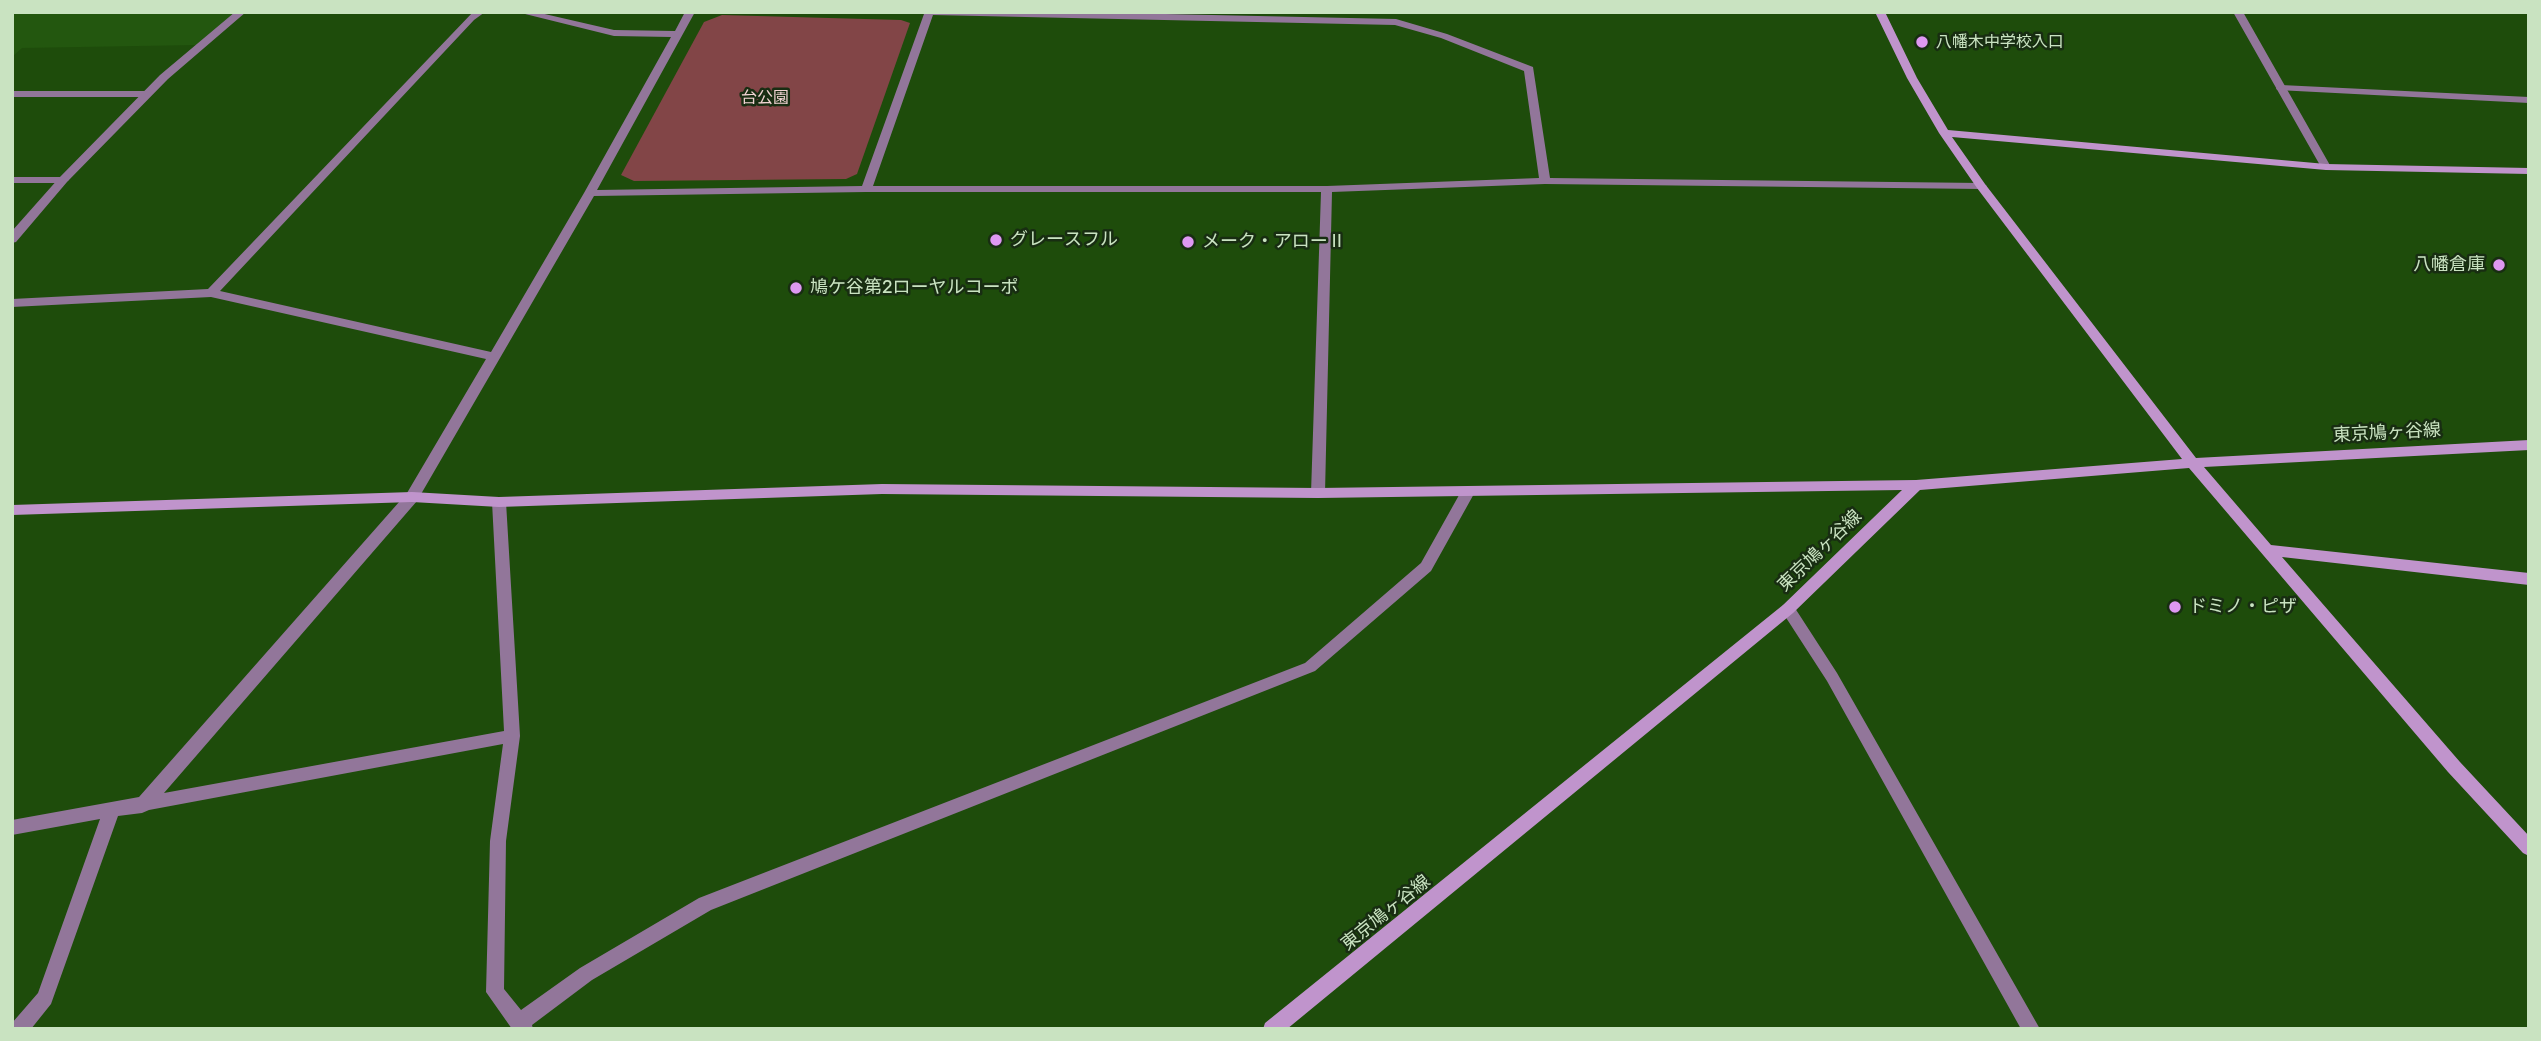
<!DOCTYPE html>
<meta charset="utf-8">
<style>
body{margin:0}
#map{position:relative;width:2541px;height:1041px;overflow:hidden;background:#1e4c0b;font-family:Rubik,sans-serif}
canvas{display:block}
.frame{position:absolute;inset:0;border:14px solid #c9e3c1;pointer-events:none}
</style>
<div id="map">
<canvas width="2541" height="1041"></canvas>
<div class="frame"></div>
</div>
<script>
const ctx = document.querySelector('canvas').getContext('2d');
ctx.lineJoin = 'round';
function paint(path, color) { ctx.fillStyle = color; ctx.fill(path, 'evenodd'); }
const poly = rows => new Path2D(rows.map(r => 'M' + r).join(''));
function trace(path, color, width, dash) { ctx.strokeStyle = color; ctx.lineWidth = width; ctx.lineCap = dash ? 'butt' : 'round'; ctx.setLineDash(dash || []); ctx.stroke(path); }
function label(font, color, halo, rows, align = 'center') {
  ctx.font = font + ' Rubik,"Noto Sans JP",sans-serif'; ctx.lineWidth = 5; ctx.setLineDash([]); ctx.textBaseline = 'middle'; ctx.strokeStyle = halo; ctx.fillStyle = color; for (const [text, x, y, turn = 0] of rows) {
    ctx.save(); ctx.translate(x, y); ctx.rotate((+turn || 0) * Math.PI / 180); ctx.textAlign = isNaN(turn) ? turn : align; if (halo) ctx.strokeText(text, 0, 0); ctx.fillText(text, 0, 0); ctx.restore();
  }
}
paint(poly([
 [12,12,236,12,197,45,22,48,12,57]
]), '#23570f');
paint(poly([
 [722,15,901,20,910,23,857,174,846,179,634,181,621,175,704,22]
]), '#824547');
paint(poly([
 [2281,85,2529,97,2529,103,2277,90,2276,88,2281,85],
 [12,91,147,91,152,94,147,97,12,97,12,91],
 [12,177,63,177,69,180,63,183,12,183,12,177]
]), '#92769a');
paint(poly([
 [235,12,246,12,168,79,67,182,16,242,12,243,12,231,59,178,160,75,235,12],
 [473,12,485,12,474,20,220,291,491,352,584,193,671,37,614,36,517,12,536,12,614,30,675,31,685,12,695,12,597,190,862,186,924,14,922,12,1074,12,1396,19,1447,34,1533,67,1550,178,1981,183,1987,186,1981,189,1545,184,1332,192,1325,493,1318,498,1311,493,1321,192,866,192,594,196,417,501,164,793,504,731,492,502,499,497,504,498,506,502,520,736,506,841,504,989,521,1010,580,968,699,898,1305,663,1421,563,1463,488,1468,487,1475,492,1431,571,1315,671,711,910,592,980,532,1025,533,1029,512,1029,486,992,490,841,503,744,149,810,142,813,118,816,51,1004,31,1029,12,1029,12,1023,38,993,100,819,12,835,12,820,139,797,407,493,486,359,211,297,12,307,12,299,208,289,473,12],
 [933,15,1395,25,1441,38,1524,71,1539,178,1327,186,873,186,933,15],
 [2233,12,2243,12,2331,167,2330,169,2326,170,2321,167,2233,12],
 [1788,603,1793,605,1837,673,2040,1029,2021,1029,1827,681,1783,613,1781,609,1783,605,1788,603]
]), '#92769a');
paint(poly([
 [1875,12,1885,12,1917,78,1948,130,2326,164,2529,168,2529,174,2326,170,1952,137,1985,184,2196,458,2529,440,2529,450,2204,467,2271,545,2529,573,2529,585,2282,557,2460,762,2529,836,2529,856,2523,853,2448,772,2189,468,1920,490,1793,613,1287,1029,1263,1029,1265,1023,1783,605,1902,490,1318,498,882,494,499,507,412,502,12,515,12,505,412,492,499,497,882,484,1318,488,1916,480,2182,459,1977,188,1939,133,1907,78,1875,12]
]), '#c094cc');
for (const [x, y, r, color] of [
 [1922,42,7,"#de98f2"],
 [996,240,7,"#de98f2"],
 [1188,242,7,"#de98f2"],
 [2499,265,7,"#de98f2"],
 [796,288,7,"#de98f2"],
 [2175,607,7,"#de98f2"]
]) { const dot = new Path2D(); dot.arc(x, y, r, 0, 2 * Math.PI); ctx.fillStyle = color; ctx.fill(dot); trace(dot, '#182d12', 2.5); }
label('16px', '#c9e3c1', '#182d12', [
 ["八幡木中学校入口",1936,42]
], 'left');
label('16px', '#f0d3d2', '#182d12', [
 ["台公園",765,98]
]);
label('18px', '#c9e3c1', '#182d12', [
 ["グレースフル",1010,240],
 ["メーク・アローⅡ",1202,242],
 ["八幡倉庫",2485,265,"right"],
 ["鳩ケ谷第2ローヤルコーポ",810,288],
 ["ドミノ・ピザ",2189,607]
], 'left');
label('18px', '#c9e3c1', '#182d12', [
 ["東京鳩ヶ谷線",2387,433,-3],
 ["東京鳩ヶ谷線",1820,551,-44],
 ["東京鳩ヶ谷線",1386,913,-39]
]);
</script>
